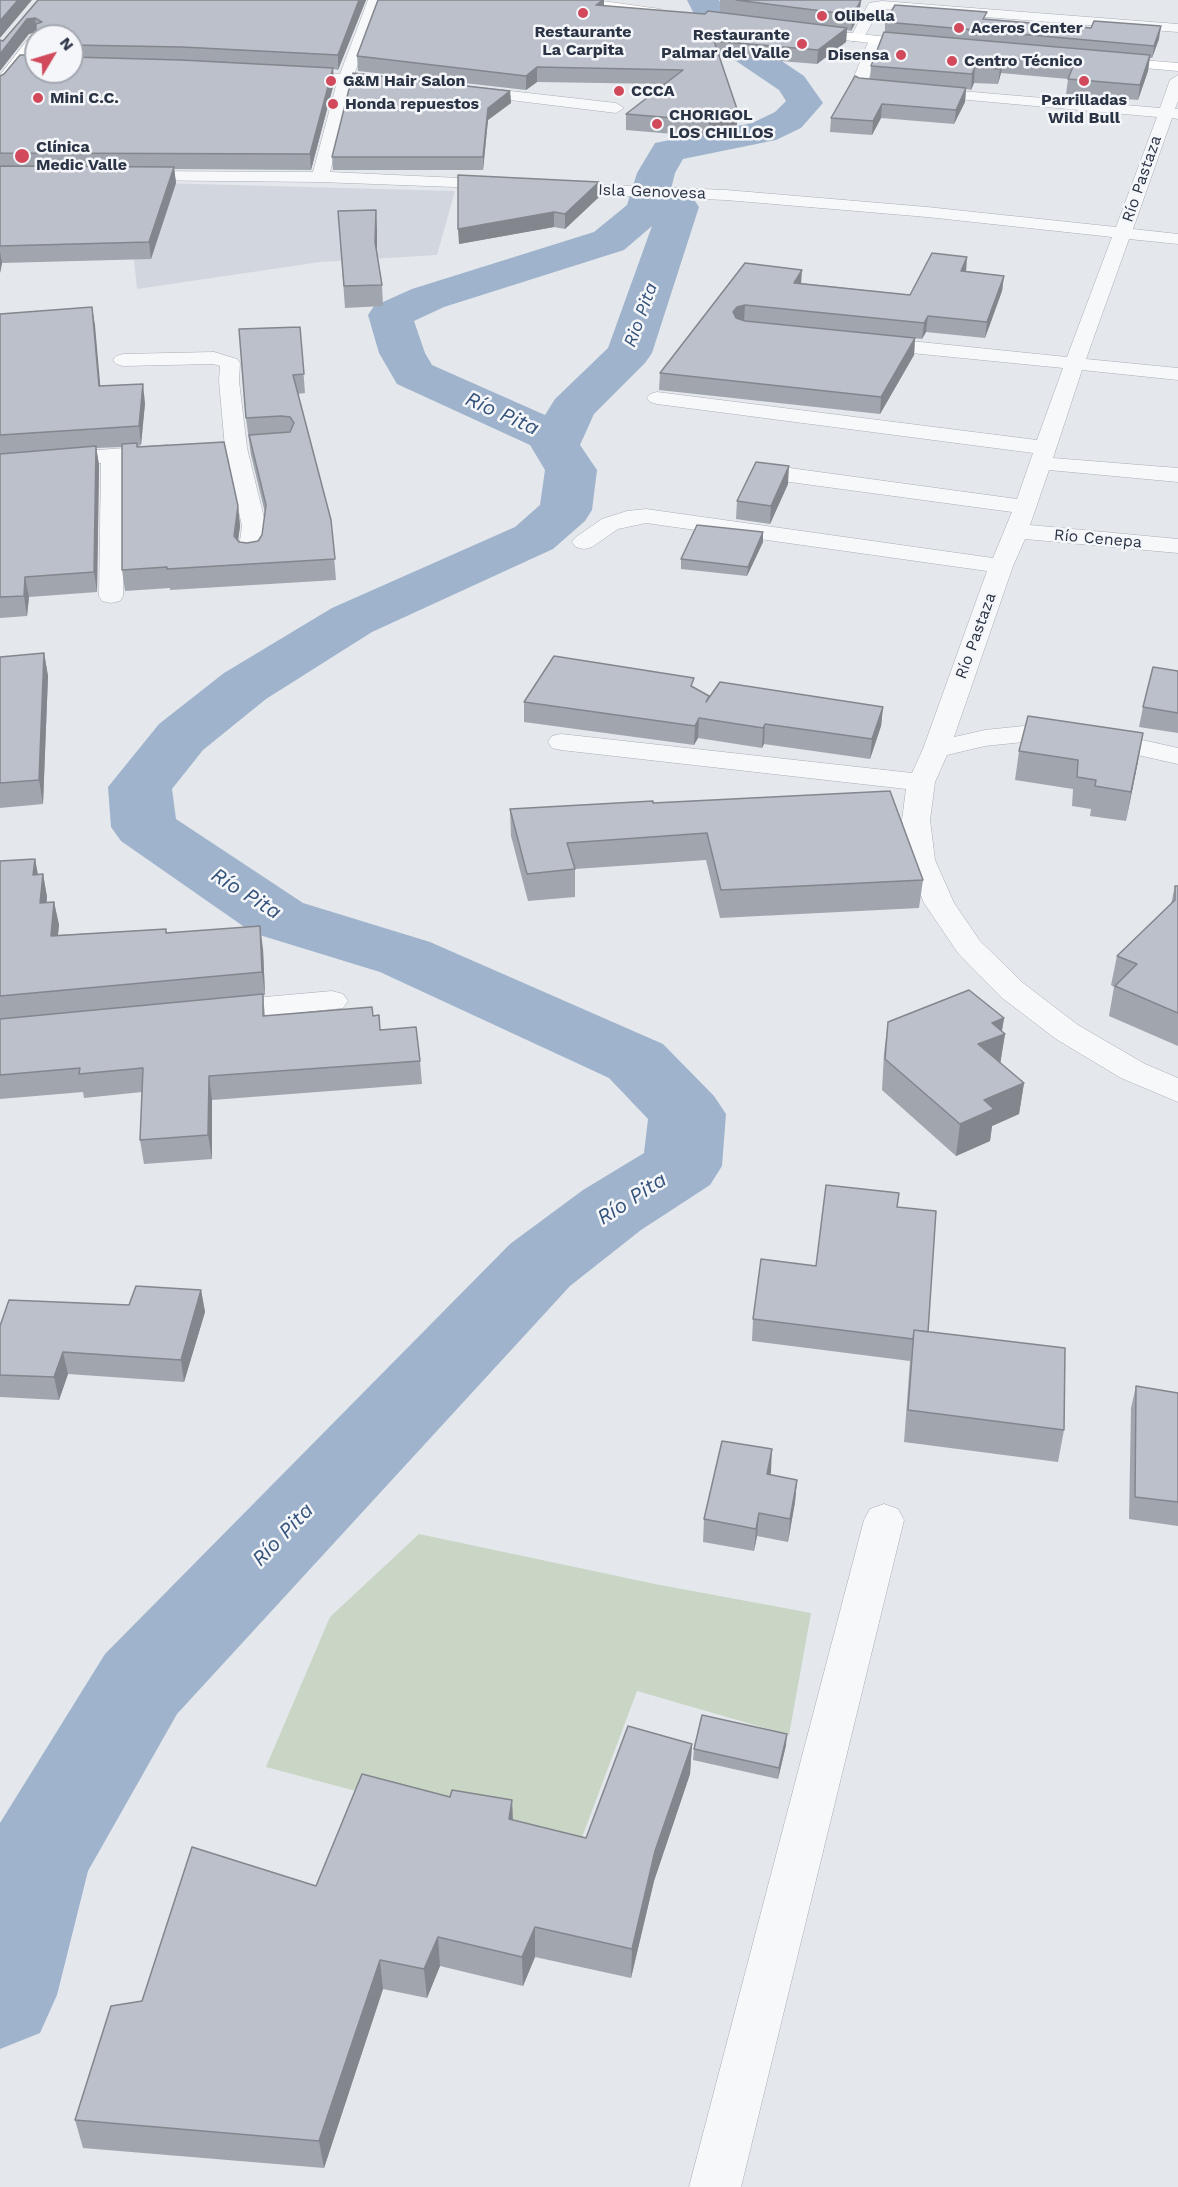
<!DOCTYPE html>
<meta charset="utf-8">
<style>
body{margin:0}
#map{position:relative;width:1178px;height:2187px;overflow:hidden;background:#e4e7ec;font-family:"Work Sans",sans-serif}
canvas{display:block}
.north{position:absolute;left:24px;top:24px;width:60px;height:60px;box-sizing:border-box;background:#f4f6f9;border:2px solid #a4a8b1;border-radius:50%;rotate:52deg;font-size:16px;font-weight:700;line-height:24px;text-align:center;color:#2b3445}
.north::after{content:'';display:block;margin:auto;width:21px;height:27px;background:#d1495b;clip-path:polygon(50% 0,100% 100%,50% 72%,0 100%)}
</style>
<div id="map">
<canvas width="1178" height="2187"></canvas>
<div class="north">N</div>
</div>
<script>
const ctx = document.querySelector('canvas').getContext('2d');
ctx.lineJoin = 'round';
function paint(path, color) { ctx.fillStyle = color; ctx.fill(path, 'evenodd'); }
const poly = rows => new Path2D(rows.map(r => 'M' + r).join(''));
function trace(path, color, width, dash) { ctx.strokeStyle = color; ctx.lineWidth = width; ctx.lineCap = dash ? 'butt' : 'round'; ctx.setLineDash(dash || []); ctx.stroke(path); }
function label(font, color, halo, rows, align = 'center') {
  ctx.font = font + ' "Work Sans",sans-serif'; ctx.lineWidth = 5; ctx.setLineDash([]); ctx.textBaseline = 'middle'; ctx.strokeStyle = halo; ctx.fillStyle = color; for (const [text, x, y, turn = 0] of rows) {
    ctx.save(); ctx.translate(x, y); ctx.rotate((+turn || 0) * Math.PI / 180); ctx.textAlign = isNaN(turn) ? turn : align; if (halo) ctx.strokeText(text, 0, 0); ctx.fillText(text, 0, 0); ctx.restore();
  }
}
paint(poly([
 [158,183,455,191,437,255,320,262,137,289,134,260]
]), '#d2d6de');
paint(poly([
 [419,1534,655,1584,811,1613,789,1735,637,1691,581,1840,453,1817,266,1767,330,1617]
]), '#c9d6c5');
paint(poly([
 [687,0,719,0,734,29,804,76,823,103,801,128,776,140,683,159,675,173,669,197,679,195,693,198,699,207,652,353,645,363,594,414,580,445,597,470,592,510,585,521,553,549,372,632,266,699,203,750,172,789,176,819,303,903,430,942,663,1044,714,1096,726,1114,722,1166,710,1185,641,1230,570,1286,177,1714,88,1871,57,1995,40,2033,0,2049,0,1823,105,1654,510,1244,583,1190,644,1153,648,1119,609,1078,380,972,253,933,121,841,111,827,108,787,159,724,224,673,332,608,515,527,540,505,545,470,530,445,397,384,379,353,368,315,374,306,412,289,594,232,627,205,637,173,655,143,752,123,775,112,786,101,779,90,708,42,687,0],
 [652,226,608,348,555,399,545,415,432,365,425,353,414,321,444,307,624,250,652,226]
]), '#9fb4cc');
const minor = poly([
 [368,0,382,0,354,75,397,78,405,83,397,88,352,84,330,172,502,180,508,181,511,185,508,189,320,182,125,180,123,176,131,171,313,172,337,82,290,79,282,74,290,69,340,74,368,0],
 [882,1,1178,24,1178,32,882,9,879,10,862,41,852,41,850,38,869,3,882,1],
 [876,36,883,40,867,83,1160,108,1170,80,1178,75,1178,101,1175,109,1178,109,1178,119,1172,118,1133,229,1178,234,1178,244,1129,239,1086,359,1178,368,1178,380,1082,370,1053,458,1178,468,1178,482,1049,470,1030,525,1178,539,1178,553,1025,539,1013,566,954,737,985,730,1033,725,1133,738,1178,748,1178,764,1133,754,1033,741,985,746,947,755,935,782,930,820,935,860,954,903,980,941,1023,983,1078,1025,1145,1064,1178,1078,1178,1102,1121,1078,1056,1039,1001,997,958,953,924,903,907,860,902,820,906,789,561,750,552,748,548,742,552,736,561,734,912,773,923,749,987,571,646,523,618,529,592,547,584,549,576,547,572,542,576,537,602,519,627,511,646,509,993,558,1012,512,775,480,767,478,764,473,767,468,775,466,1017,499,1033,453,657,404,650,402,647,398,650,394,657,392,1037,440,1063,368,871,349,864,347,861,343,864,339,871,337,1067,357,1112,237,927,217,726,200,554,193,548,192,545,188,548,184,554,183,726,190,927,207,1116,227,1157,117,858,90,851,84,869,40,876,36],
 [466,86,616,103,624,108,616,113,461,94,458,91,466,86],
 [214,352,237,359,240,363,239,381,247,448,266,526,262,555,258,560,250,562,242,560,238,555,242,526,225,448,219,381,220,366,213,364,123,366,116,364,113,360,116,356,123,354,214,352],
 [167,445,175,447,178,452,175,457,123,462,123,596,120,601,111,603,102,601,99,596,101,463,0,471,0,457,167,445],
 [332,991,343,994,348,1001,343,1008,220,1021,209,1018,204,1011,209,1004,220,1001,332,991],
 [884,1504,898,1509,904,1520,741,2187,689,2187,864,1520,870,1509,884,1504]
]);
const secondary = poly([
 [557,0,595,0,660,9,667,13,660,17,564,4,557,0],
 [804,28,925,41,932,45,925,49,799,35,797,32,799,29,804,28],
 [1105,57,1178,63,1178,71,1100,64,1098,61,1100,58,1105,57]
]);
const trunk = poly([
 [36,34,42,36,36,36,36,48,5,88,0,90,0,75,31,35,36,34]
]);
trace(minor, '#a9aeb7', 1);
trace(secondary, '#a9aeb7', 1);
trace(trunk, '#8b94a3', 1);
paint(minor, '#f7f8fa');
paint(secondary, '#fff');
paint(trunk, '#fff');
paint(poly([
 [38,0,366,0,338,70,333,69,334,83,311,170,174,169,176,183,151,259,2,263,0,273,0,76,4,74,31,55,29,43,36,35,36,32,3,41],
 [36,36,72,36,72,72],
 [378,0,604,0,604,6,705,14,720,12,720,0,861,0,859,16,851,31,847,30,846,42,817,64,719,56,737,125,722,135,708,137,626,130,626,114,665,84,537,82,526,90,358,71,357,56],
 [986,19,1159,39,1152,58,1150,58,1148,71,1138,100,1066,94,1068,79,1001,73,998,84,974,83,971,90,966,89,965,102,954,124,881,118,872,135,830,132,831,118,859,78,870,80,871,66,885,32,885,22],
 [510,91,511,103,488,120,483,170,333,170,332,157],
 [599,182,599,197,565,229,554,227,459,244],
 [376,210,377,251,382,285,383,306,345,308,338,211],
 [745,263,801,283,910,295,966,271,1004,276,1002,291,985,338,926,332,922,339,744,321,915,338,914,355,880,414,659,390,660,373],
 [92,307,100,386,145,403,141,445,138,446,138,447,238,506,240,526,238,540,239,542,247,543,258,541,262,535,265,513,251,455,246,418,300,327,305,393,298,394,331,520,336,580,170,590,170,588,125,591,122,570,122,447,96,448,99,465,97,592,29,597,27,616,0,618,0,314],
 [788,484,770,524,736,519,737,501],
 [763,542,747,576,681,569,681,559],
 [44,653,48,676,43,804,0,808,0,657],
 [1178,671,1178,733,1139,727,1143,707],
 [694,687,709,696,709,698,883,707,881,726,870,759,764,744,762,748,698,738,694,745,524,722,524,702],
 [1019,751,1138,761,1126,821,1090,816,1091,809,1072,806,1073,789,1015,780],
 [653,803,923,880,919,908,720,918,706,860,575,869,575,897,528,901,511,836,510,809],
 [35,859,38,874,43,874,47,897,47,903,54,902,59,925,58,935,166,929,166,933,263,949,265,995,263,995,265,1016,373,1016,380,1030,420,1061,422,1084,212,1100,212,1159,144,1164,140,1140,142,1092,84,1098,83,1092,0,1099,0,861],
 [1175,886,1178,886,1178,1046,1109,1016,1114,987,1111,985,1117,956,1171,904],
 [1004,1018,1002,1032,1005,1034,1000,1063,1024,1083,1019,1114,992,1126,990,1141,956,1156,882,1090,884,1053,888,1022],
 [897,1207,928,1332,1064,1430,1058,1462,904,1442,910,1361,752,1341,753,1319,816,1266],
 [201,1290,205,1312,184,1382,68,1374,59,1400,0,1397,0,1326,129,1305],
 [1136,1386,1178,1393,1178,1526,1129,1519,1131,1408],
 [771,1472,770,1475,797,1480,795,1502,788,1542,757,1536,754,1551,703,1542,704,1519],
 [692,1744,690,1774,654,1881,631,1978,535,1957,523,1986,440,1966,427,1998,383,1989,324,2168,83,2148,75,2120,142,2001,450,1797,512,1800,513,1820,586,1838],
 [786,1745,778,1779,693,1760,694,1749]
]), '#a1a5ae');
paint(poly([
 [18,0,32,0,0,38,0,21],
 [359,0,366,0,338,70,338,55],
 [603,0,604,0,604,12,596,5],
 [861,0,859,16,851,31,853,15],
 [35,18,37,32,29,34,0,71,0,54,27,19],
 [1161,26,1159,39,1152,58,1154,46],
 [847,28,846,42,817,64,818,50],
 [1150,55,1148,71,1138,100,1140,85],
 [1003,58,1001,73,998,84,1000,69],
 [537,67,537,82,526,90,526,76],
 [975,67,974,83,971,90,972,74],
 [333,68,334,83,311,170,310,154],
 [966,88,965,102,954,124,956,110],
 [510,91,511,103,488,120,483,170,483,157,488,108],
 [882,104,881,118,872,135,873,121],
 [737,109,737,125,722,135,708,137,709,121],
 [174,167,176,183,151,259,149,242],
 [599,182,599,197,565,229,565,214],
 [376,210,377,230,377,263,375,242],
 [554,212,554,227,459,244,458,229],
 [0,251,2,263,0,273],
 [967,257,966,273,961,271],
 [802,270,801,285,794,283],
 [1004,276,1002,291,985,338,987,322],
 [745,305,744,321,732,328,733,312,737,307],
 [92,307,95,325,102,405,99,386],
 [928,316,926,332,922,339,924,323],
 [915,338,914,355,880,414,881,397],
 [143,384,145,403,141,445,139,426],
 [96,446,99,465,97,592,94,572],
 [789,466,788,484,770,524,771,506],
 [238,506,240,526,236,556,234,536],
 [763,532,763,542,747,576,748,567],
 [25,577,29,597,27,616,24,596],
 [44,653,48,676,43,804,39,780],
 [883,707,881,726,870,759,872,739],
 [699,718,698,738,694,745,695,726],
 [765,724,764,744,762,748,763,728],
 [1143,733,1138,761,1126,821,1131,792],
 [35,859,39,882,33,875],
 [43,874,47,897,44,926,40,903],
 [54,902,59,925,55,959,51,936],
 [260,926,263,949,265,995,262,972],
 [1004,1018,1001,1035,1005,1034,1000,1065,978,1044,992,1023],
 [209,1076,212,1100,212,1159,208,1135],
 [1024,1083,1019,1114,992,1126,990,1141,956,1156,960,1124,984,1100],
 [201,1290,205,1312,184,1382,181,1360],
 [63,1352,68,1374,59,1400,54,1377],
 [772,1449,771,1472,766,1497,767,1474],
 [797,1480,795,1502,788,1542,790,1519],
 [759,1513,757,1536,754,1551,756,1529],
 [787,1734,786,1745,778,1779,779,1768],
 [692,1744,690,1774,654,1881,631,1978,632,1949,655,1851],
 [512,1800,513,1830,509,1819],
 [535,1927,535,1957,523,1986,522,1957],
 [438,1937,440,1966,427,1998,424,1969],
 [380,1960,383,1989,324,2168,319,2141]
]), '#83868d');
const building = poly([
 [0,0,18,0,0,21,0,0],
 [38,0,359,0,338,55,182,47,72,45,72,36,36,36,36,72,72,72,72,57,181,60,333,68,310,154,0,153,0,76,4,74,20,55,35,55,35,44,29,43,36,35,36,24,42,22,35,18,27,19,0,54,0,40,3,41,38,0],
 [378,0,603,0,596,5,705,14,708,11,847,28,818,50,714,41,737,109,723,120,709,121,626,114,683,70,537,67,526,76,357,56,378,0],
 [736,0,861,0,853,15,736,0],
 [895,5,987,12,983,19,1091,28,1094,21,1161,26,1154,46,885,22,895,5],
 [884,32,1150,55,1140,85,1068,79,1074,64,1003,58,1000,69,975,67,972,74,871,66,884,32],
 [353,73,510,91,488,108,483,157,332,157,353,73],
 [855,76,859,78,966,88,956,110,882,104,873,121,831,118,855,76],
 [0,166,174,167,149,242,0,246,0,166],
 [458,175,599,182,565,214,554,212,458,229,458,175],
 [376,210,375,242,382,285,344,286,338,211,376,210],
 [932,253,967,257,961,271,1004,276,987,322,928,316,924,323,745,305,737,307,733,312,736,318,745,321,915,338,881,397,660,373,745,263,802,270,794,283,910,295,932,253],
 [92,307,99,386,143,384,139,426,0,435,0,314,92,307],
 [300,327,304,374,293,375,331,520,335,559,167,569,167,567,122,570,122,444,137,443,137,447,224,442,238,506,234,536,239,542,247,543,258,541,262,535,266,505,249,435,290,432,294,423,290,417,281,416,246,418,239,329,300,327],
 [96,446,94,572,25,577,24,596,0,597,0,454,96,446],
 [756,462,789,466,771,506,737,501,756,462],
 [697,525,763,532,748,567,681,559,697,525],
 [44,653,39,780,0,783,0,657,44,653],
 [554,656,694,678,691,686,709,696,706,702,720,682,883,707,872,739,765,724,763,728,699,718,695,726,524,702,554,656],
 [1153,667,1178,671,1178,713,1143,707,1153,667],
 [1028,716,1143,733,1131,792,1095,786,1096,780,1077,777,1078,760,1019,751,1028,716],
 [890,791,923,880,721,890,707,833,567,843,575,869,527,874,510,809,653,801,653,803,890,791],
 [35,859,33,875,43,874,40,903,54,902,51,936,166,929,166,933,260,926,262,972,0,996,0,861,35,859],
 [1175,886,1178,886,1178,1013,1115,986,1137,964,1117,956,1175,900,1175,886],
 [969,990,1004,1018,992,1023,1005,1034,978,1044,1024,1083,984,1100,994,1109,960,1124,885,1059,888,1022,969,990],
 [263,994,263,1016,372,1007,373,1016,379,1015,380,1030,416,1027,420,1061,209,1076,208,1135,140,1140,143,1068,79,1074,80,1068,0,1075,0,1019,263,994],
 [826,1185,899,1193,897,1207,936,1211,928,1332,914,1330,913,1339,753,1319,761,1259,816,1266,826,1185],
 [136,1286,201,1290,181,1360,63,1352,54,1377,0,1375,0,1326,9,1300,129,1305,136,1286],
 [914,1330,1065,1348,1064,1430,908,1410,914,1330],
 [1136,1386,1178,1393,1178,1502,1135,1497,1136,1386],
 [722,1441,772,1449,767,1474,797,1480,790,1519,759,1513,756,1529,704,1519,722,1441],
 [702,1715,787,1734,779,1768,694,1749,702,1715],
 [628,1726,692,1744,655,1851,632,1949,535,1927,522,1957,438,1937,424,1969,380,1960,319,2141,75,2120,111,2006,142,2001,192,1847,316,1886,362,1774,450,1797,452,1790,512,1800,509,1819,586,1838,628,1726]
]);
paint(building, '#bbc0ca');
trace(building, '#83868d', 1.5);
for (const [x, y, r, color] of [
 [583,13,6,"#d1495b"],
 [822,16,6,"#d1495b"],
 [959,28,6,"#d1495b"],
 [802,44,6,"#d1495b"],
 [901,55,6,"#d1495b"],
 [952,61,6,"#d1495b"],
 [331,81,6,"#d1495b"],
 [1084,81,6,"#d1495b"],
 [619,91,6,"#d1495b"],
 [38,98,6,"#d1495b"],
 [333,104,6,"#d1495b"],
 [657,124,6,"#d1495b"],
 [22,156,8,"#d1495b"]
]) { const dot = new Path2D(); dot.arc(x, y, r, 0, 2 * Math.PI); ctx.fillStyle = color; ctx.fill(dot); trace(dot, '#f4f6f9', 2); }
label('bold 16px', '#2b3445', '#f4f6f9', [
 ["Olibella",834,16],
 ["Aceros Center",971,28],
 ["Restaurante",583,32,"center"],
 ["La Carpita",583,50,"center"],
 ["Restaurante",790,35,"right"],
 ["Palmar del Valle",790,53,"right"],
 ["Disensa",889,55,"right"],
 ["Centro Técnico",964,61],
 ["G&M Hair Salon",343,81],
 ["CCCA",631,91],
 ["Mini C.C.",50,98],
 ["Parrilladas",1084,100,"center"],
 ["Wild Bull",1084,118,"center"],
 ["Honda repuestos",345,104],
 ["CHORIGOL",669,115],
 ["LOS CHILLOS",669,133],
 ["Clínica",36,147],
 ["Medic Valle",36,165]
], 'left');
label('16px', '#2b3445', '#f4f6f9', [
 ["Río Pastaza",1142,179,-71],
 ["Isla Genovesa",652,192,2],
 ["Río Cenepa",1098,539,5],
 ["Río Pastaza",976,636,-70]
]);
label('italic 18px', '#34527a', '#f4f6f9', [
 ["Rio Pita",641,315,-70]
]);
label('italic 21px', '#34527a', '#f4f6f9', [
 ["Río Pita",502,414,24],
 ["Río Pita",246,894,32],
 ["Río Pita",632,1199,-33],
 ["Río Pita",283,1535,-46]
]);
</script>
